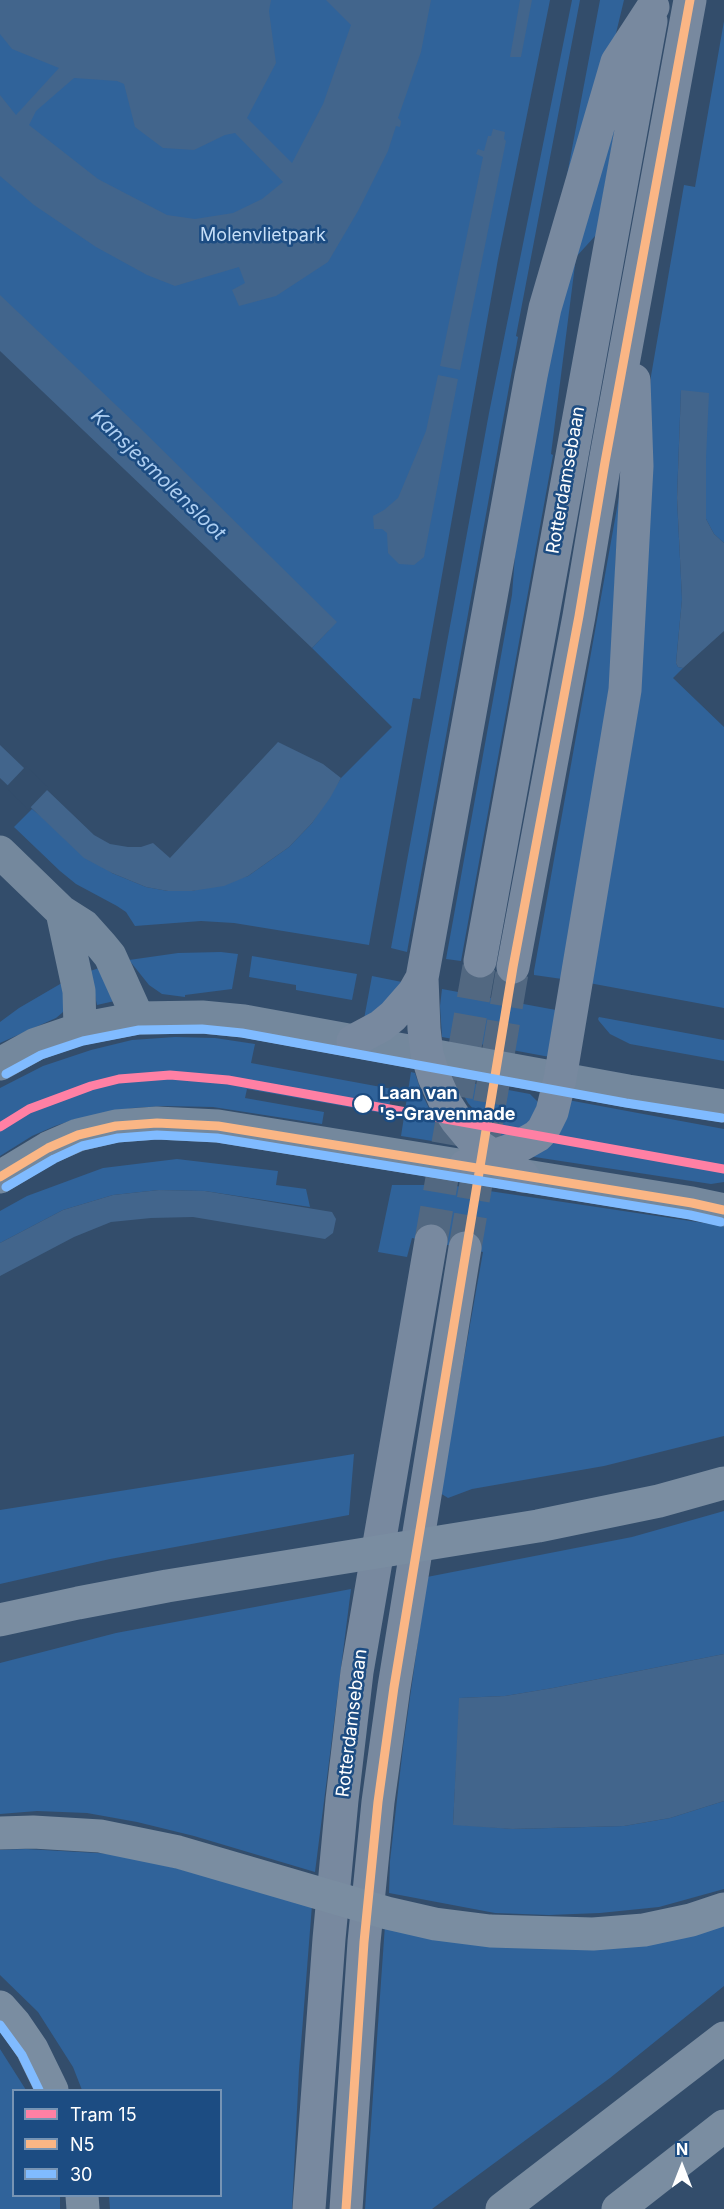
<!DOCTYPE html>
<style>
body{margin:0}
#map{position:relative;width:724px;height:2209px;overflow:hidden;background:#334d6b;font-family:Inter,sans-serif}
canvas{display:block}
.legend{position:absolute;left:12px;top:2089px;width:210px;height:108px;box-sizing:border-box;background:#1c4c82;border:2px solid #7794b4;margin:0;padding:8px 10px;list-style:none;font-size:18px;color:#fff}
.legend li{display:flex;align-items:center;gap:12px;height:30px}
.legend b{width:30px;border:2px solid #7794b4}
.north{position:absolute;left:652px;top:2137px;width:60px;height:60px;-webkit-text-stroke:4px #1c4c82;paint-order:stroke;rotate:0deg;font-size:16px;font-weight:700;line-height:24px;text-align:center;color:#fff}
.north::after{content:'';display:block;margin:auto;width:21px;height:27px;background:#fff;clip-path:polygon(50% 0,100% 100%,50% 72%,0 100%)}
</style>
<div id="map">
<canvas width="724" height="2209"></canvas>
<ul class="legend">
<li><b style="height:8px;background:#ff80a4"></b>Tram 15</li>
<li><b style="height:8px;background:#fab685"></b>N5</li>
<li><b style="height:8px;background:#80bbff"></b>30</li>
</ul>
<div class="north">N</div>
</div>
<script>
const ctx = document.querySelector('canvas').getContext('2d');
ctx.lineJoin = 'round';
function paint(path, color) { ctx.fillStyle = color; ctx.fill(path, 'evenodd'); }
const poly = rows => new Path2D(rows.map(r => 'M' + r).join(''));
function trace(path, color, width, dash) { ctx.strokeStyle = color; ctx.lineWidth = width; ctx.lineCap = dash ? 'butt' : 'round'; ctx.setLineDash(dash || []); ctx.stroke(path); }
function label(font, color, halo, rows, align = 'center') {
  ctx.font = font + ' Inter,sans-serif'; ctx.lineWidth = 5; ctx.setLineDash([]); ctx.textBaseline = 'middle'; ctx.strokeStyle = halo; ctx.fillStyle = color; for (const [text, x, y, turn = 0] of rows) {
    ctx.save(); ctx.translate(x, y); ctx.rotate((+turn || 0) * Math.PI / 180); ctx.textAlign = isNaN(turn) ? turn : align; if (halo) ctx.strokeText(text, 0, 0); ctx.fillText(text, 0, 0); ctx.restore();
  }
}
paint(poly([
 [0,0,550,0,498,259,420,699,413,698,369,945,234,923,201,921,135,926,126,912,117,906,76,884,60,871,14,827,32,809,112,873,146,887,168,891,192,891,248,876,289,847,312,823,341,778,392,727,312,648,329,630,0,307],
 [572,0,580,0,516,336,518,337,407,952,391,948,489,413],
 [600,0,624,0,612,50,558,223],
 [724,21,724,543,714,534,706,519,706,458,681,390,677,498,682,599,676,663,678,667,683,668,673,678,724,727,724,1008,589,983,651,376,684,185,695,187],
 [626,67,596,235,576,257,551,454,553,455,461,961,446,959,512,595,521,475,544,354],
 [624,469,626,497,616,549,613,645,609,690,562,979,534,975,534,971],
 [221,952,238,954,232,989,185,995,185,997,162,994,149,985,129,960,178,953],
 [252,956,357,974,352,1000,296,990,296,985,249,977],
 [105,966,119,1000,97,1005,90,971],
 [372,976,402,982,400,991,364,1019],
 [67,980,67,1007,62,1013,56,1018,0,1043,0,1022,19,1008],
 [442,989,556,1010,555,1058,442,1037,440,1006],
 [599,1017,724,1040,724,1061,630,1044,610,1034,599,1021,598,1019],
 [175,1037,215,1038,255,1044,251,1063,392,1089,388,1114,247,1089,245,1098,324,1112,322,1124,213,1107,164,1106,133,1108,73,1120,55,1126,32,1136,0,1156,0,1088,43,1066,91,1050,132,1040],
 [411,1072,415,1073,422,1094,436,1122,451,1144,401,1136],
 [460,1081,530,1094,539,1103,538,1115,504,1142,493,1132,468,1103,458,1085],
 [568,1100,724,1129,724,1182,711,1184,528,1156],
 [177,1159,278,1171,276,1185,306,1189,310,1207,205,1191,159,1190,113,1195,63,1210,0,1243,0,1211,27,1196,103,1168],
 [392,1185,449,1185,724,1226,724,1436,604,1466,472,1489,448,1498,440,1493,483,1252,412,1238,407,1257,378,1252],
 [354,1454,349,1515,110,1559,0,1584,0,1510],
 [724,1511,724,1654,553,1688,505,1696,460,1698,453,1824,513,1829,624,1826,670,1818,724,1801,724,1889,659,1907,600,1913,549,1915,495,1913,389,1893,390,1861,403,1747,427,1577,632,1537],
 [351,1589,315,1872,194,1836,137,1822,87,1813,37,1811,0,1814,0,1663,116,1633],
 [26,1849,114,1854,150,1861,312,1905,299,2070,292,2209,110,2209,109,2196,220,2196,220,2090,82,2090,73,2067,38,2012,0,1975,0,1850],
 [724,1922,724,1986,610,2078,432,2209,365,2209,385,1925],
 [0,2049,26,2090,14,2090,14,2196,60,2196,60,2209,0,2209]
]), '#30639a');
paint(poly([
 [0,0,271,0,269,11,276,63,247,118,292,163,323,104,351,25,326,0,431,0,421,52,398,118,401,121,400,127,396,126,388,151,358,211,328,262,276,296,239,306,232,290,245,283,239,267,175,286,147,275,96,247,34,205,0,176,0,95,16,115,59,68,12,49,0,34],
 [74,78,117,81,124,84,135,127,163,148,194,150,225,135,235,133,283,182,262,199,233,213,195,219,167,215,98,179,29,125,36,111],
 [520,0,532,0,521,57,510,57],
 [493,129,505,132,504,139,506,141,460,370,440,366,483,157,476,154,478,149,484,151,488,136,491,136],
 [0,295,138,426,337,622,312,648,0,351],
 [438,375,458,379,424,557,414,565,399,564,388,553,387,533,382,529,374,529,373,516,384,510,398,498,426,431],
 [681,390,709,393,706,458,706,519,714,534,724,543,724,631,683,668,678,667,676,663,682,599,677,498],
 [278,742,323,764,341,778,330,798,312,823,289,847,248,876,224,886,192,891,168,891,146,887,112,873,84,858,0,778,0,745,94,835,110,844,128,847,141,847,153,843,170,858],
 [159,1190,205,1191,332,1212,336,1219,333,1233,325,1239,193,1217,151,1218,111,1222,74,1237,0,1276,0,1243,63,1210,113,1195],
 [724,1654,724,1801,670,1818,624,1826,512,1829,453,1825,459,1698,505,1696,553,1688]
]), '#42658c');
paint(poly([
 [26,766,49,788,28,810,6,787]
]), '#334d6b');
trace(poly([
 [431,1241,480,961],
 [465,1248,513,967]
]), '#526881', 33, [33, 16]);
trace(poly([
 [0,852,62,912,84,926,101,945,110,956,138,1018],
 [62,912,79,991,80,1029],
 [0,1064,36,1044,80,1029,138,1018,202,1017,244,1021,628,1091,724,1106],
 [0,1177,48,1148,78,1135,116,1126,157,1123,218,1126,692,1203,724,1210]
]), '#74889d', 33);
trace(poly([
 [480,961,651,21],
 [513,967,579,616,605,462,690,0],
 [353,1041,381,1026,393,1016,414,992,422,978],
 [465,1166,516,1148,537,1136,543,1130,552,1112,560,1079,625,690,637,466,634,380],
 [523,1176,477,1145,457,1121,446,1104,434,1077,427,1054,424,1029,422,978,531,376,545,308,617,62,653,7],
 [309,2209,329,1939,342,1800,357,1672,431,1241],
 [346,2209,364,1942,378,1802,394,1687,465,1248]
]), '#78899f', 33);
trace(poly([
 [0,1620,78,1603,167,1586,538,1526,659,1501,724,1483],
 [0,1833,33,1832,100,1836,178,1852,387,1913,435,1924,490,1931,593,1934,644,1930,691,1920,724,1909],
 [0,2007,15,2024,32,2049,52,2090],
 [82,2196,83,2209],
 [502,2209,724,2038],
 [618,2209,724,2126]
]), '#7a8da1', 33);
trace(poly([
 [0,1177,48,1148,78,1135,116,1126,157,1123,218,1126,692,1203,724,1210],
 [346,2209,364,1942,378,1802,394,1687,513,967,579,616,605,462,690,0]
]), '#fab685', 9);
trace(poly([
 [6,1074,41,1055,83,1041,139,1030,202,1029,242,1033,626,1103,722,1118],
 [6,1187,54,1159,82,1146,118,1138,157,1135,217,1138,690,1215,721,1222],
 [0,2025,22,2055,39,2090]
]), '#80bbff', 9);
trace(poly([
 [0,1127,29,1109,91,1086,119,1079,170,1075,228,1080,724,1169]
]), '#ff80a4', 9);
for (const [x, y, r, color] of [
 [363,1104,10,"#fff"]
]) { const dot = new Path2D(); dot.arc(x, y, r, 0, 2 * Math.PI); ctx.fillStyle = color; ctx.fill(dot); trace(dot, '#1c4c82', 2); }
label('18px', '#c6def7', '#1c4c82', [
 ["Molenvlietpark",263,236]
]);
label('18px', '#fff', '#1c4c82', [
 ["Rotterdamsebaan",566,480,-80],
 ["Rotterdamsebaan",352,1723,-83]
]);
label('bold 18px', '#fff', '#1c4c82', [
 ["Laan van",379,1094],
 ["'s-Gravenmade",379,1115]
], 'left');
label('italic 20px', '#adcef1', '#1c4c82', [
 ["Kansjesmolensloot",158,475,44]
]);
</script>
